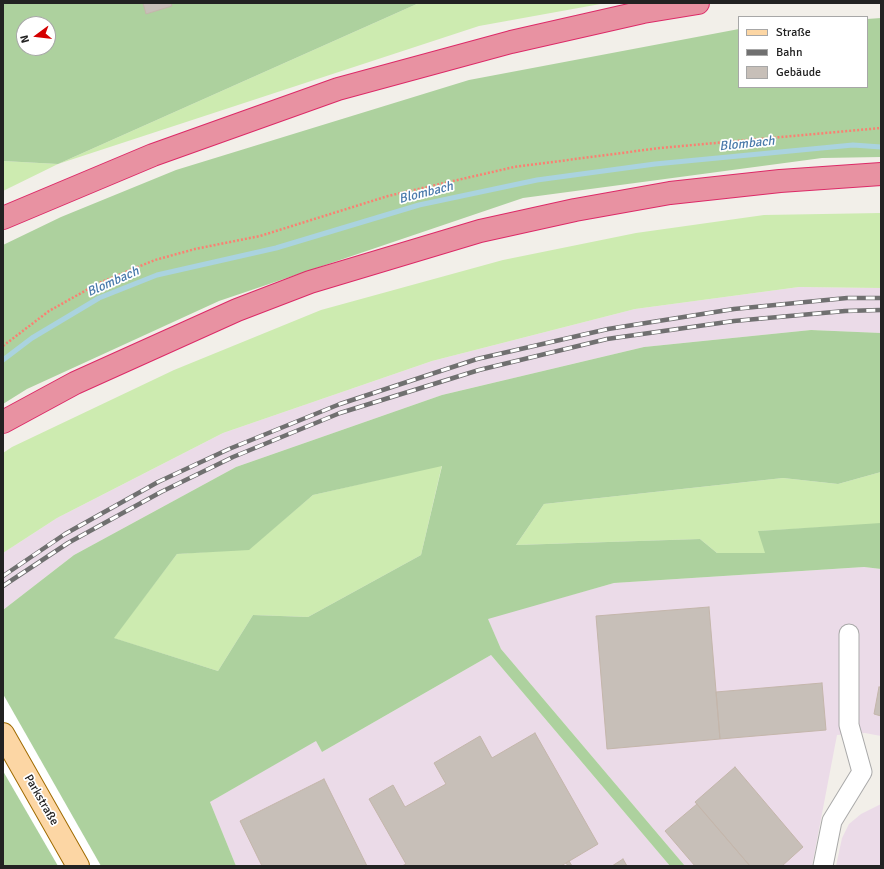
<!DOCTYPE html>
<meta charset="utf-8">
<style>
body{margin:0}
#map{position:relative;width:884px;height:869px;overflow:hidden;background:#f2efe9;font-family:Signika,sans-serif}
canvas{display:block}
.frame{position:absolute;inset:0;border:4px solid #222;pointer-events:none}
.legend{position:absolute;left:738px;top:16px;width:130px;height:72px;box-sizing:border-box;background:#fff;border:1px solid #a7a7a7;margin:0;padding:5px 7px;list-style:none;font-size:12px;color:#222}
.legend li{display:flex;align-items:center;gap:8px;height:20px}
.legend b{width:20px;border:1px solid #a7a7a7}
.north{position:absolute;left:16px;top:16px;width:40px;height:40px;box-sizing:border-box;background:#fff;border:1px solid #a7a7a7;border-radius:50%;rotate:255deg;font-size:11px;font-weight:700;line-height:16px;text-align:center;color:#222}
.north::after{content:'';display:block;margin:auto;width:14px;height:18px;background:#d40000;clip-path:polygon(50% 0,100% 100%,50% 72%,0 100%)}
</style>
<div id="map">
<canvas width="884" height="869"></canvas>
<div class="frame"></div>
<ul class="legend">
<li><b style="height:5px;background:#fcd6a4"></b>Straße</li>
<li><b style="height:5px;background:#707070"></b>Bahn</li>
<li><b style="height:11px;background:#c7bfb8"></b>Gebäude</li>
</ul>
<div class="north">N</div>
</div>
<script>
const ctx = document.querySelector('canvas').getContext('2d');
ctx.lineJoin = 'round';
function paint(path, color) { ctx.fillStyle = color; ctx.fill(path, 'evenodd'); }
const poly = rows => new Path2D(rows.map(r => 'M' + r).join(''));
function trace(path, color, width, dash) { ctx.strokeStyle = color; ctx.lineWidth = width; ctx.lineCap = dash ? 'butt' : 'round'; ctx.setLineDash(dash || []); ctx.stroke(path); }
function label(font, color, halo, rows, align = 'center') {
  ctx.font = font + ' Signika,sans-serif'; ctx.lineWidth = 3.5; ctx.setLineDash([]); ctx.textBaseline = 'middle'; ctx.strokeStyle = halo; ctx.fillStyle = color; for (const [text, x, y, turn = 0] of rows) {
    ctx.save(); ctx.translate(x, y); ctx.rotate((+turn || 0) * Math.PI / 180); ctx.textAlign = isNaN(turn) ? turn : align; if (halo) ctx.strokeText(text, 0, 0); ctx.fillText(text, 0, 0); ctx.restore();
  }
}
paint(poly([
 [799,287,881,288,881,333,811,330,644,347,442,395,236,467,74,555,3,610,3,553,57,518,223,433,432,361,635,309],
 [864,567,881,569,881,736,865,733,837,735,812,866,685,866,501,649,487,618,614,583],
 [491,655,670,866,236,866,210,802,316,740,322,752],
 [881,804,881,866,836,866,842,838,849,824,861,814]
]), '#ebdbe8');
paint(poly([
 [419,3,606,3,479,26,58,164,3,191,3,161,58,164],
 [881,213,881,288,799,287,635,309,432,361,223,433,57,518,3,553,3,453,12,447,174,370,321,310,503,260,636,233,764,215],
 [442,465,421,555,308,617,253,615,218,671,113,638,177,554,249,549,313,495],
 [881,472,881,524,759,531,766,553,717,553,700,539,516,545,544,504,783,478,838,484]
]), '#cdebb0');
paint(poly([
 [3,3,419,3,58,164,3,161],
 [24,24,48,24,48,48,24,48],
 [881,18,881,157,822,158,523,198,219,301,27,389,3,404,3,245,61,217,176,170,469,80,739,29,739,87,867,87,867,19],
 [811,330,881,333,881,472,838,484,783,478,544,504,516,545,700,539,717,553,765,553,758,531,881,523,881,569,864,567,614,583,488,619,501,649,685,866,670,866,491,655,322,752,316,741,210,802,236,866,3,866,3,610,74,555,236,467,442,395,644,347],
 [442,466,421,555,308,617,253,615,218,671,114,638,177,554,249,550,313,495]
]), '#add19e');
paint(poly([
 [3,694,101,866,58,866,3,771]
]), '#fff');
trace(poly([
 [3,360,32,338,99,298,157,275,276,248,419,205,537,180,655,164,853,145,881,147]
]), '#aad3df', 5);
const building = poly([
 [143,3,171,3,172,6,146,14,143,3],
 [709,607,720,739,607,749,596,616,709,607],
 [822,683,826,730,720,739,716,692,822,683],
 [879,687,881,687,881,716,874,714,879,687],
 [535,733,598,844,561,866,402,866,406,864,369,799,393,785,405,807,446,784,434,763,480,736,492,758,535,733],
 [735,767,803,847,782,866,750,866,695,802,735,767],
 [324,779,367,866,262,866,240,821,324,779],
 [697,804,750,866,695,866,665,831,697,804],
 [623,859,627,866,612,866,623,859],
 [569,861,572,866,568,866,566,863,569,861]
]);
paint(building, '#c7bfb8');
trace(building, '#c4b6ab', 1);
const minor = poly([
 [823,866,832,821,862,772,849,725,849,634]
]);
const major = poly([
 [3,734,78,866]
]);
const highway = poly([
 [3,218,153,155,338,89,511,42,643,12,698,3],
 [3,422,75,383,237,310,310,282,480,231,575,210,670,193,780,181,881,174]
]);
trace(minor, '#a9a9a9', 21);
trace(major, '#a06b00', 24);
trace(highway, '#dc2a67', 24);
trace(poly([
 [3,346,49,311,99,283,155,260,195,249,260,236,388,196,514,167,660,148,881,128]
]), '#fa8072', 2.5, [2, 2]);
trace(minor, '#fff', 19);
trace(major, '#fcd6a4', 22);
trace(highway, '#e892a2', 22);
const rail = poly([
 [3,576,65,534,158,482,229,449,340,404,477,359,608,329,734,309,847,298,881,298],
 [3,586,68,543,161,492,233,457,340,413,479,370,607,339,734,321,845,311,881,310]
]);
trace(rail, '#707070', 4.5);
trace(rail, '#fff', 3, [9]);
label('12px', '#222', '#fff', [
 ["Parkstraße",41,800,60]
]);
label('italic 13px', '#4a7aab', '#fff', [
 ["Blombach",747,144,-6],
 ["Blombach",426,193,-14],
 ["Blombach",113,282,-24]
]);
</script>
